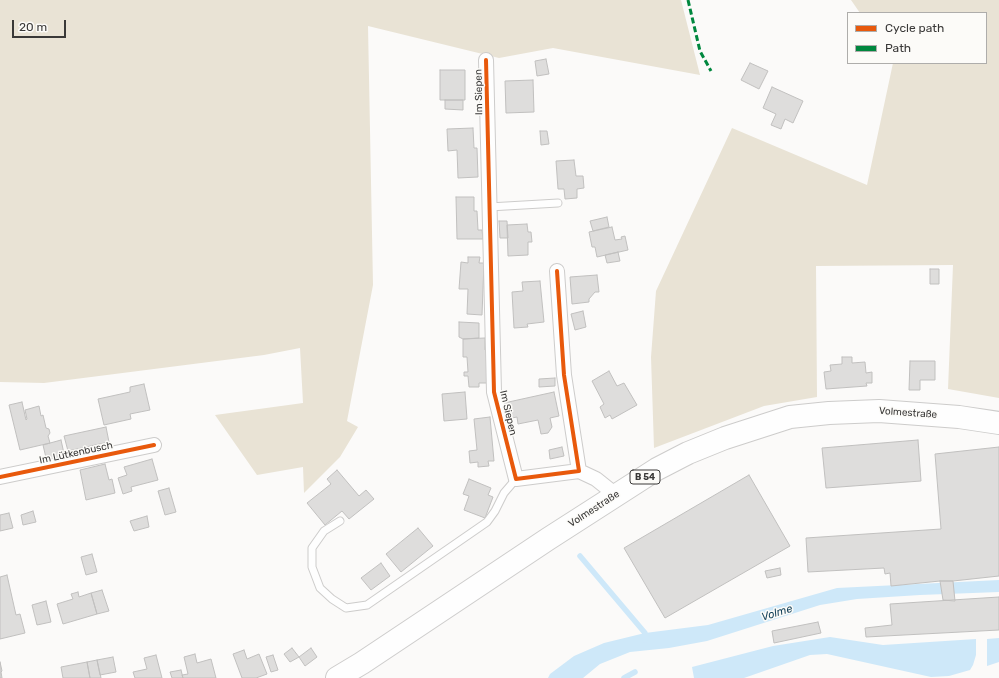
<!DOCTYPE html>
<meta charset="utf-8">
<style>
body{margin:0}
#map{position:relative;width:999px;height:678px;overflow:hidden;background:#fbfaf9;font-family:Rubik,sans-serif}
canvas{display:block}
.legend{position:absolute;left:847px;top:12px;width:140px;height:52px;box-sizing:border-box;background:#fcfbf8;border:1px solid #aeadab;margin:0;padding:5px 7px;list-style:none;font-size:12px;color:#3a3938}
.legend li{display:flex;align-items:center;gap:8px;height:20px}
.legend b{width:20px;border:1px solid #aeadab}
.scale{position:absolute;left:12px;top:20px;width:54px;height:18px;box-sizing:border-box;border:2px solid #3a3938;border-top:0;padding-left:5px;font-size:12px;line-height:14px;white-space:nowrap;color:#3a3938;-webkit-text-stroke:3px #fcfbf8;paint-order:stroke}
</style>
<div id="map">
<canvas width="999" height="678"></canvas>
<ul class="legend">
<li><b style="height:5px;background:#e8590c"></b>Cycle path</li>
<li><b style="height:5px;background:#00873e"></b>Path</li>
</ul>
<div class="scale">20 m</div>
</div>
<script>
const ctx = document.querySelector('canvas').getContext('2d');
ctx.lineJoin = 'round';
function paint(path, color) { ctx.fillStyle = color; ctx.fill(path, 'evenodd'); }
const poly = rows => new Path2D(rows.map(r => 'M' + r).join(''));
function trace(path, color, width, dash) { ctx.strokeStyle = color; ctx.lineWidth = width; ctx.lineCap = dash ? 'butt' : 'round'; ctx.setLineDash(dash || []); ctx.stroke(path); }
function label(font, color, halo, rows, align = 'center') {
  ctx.font = font + ' Rubik,sans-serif'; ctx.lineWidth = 3; ctx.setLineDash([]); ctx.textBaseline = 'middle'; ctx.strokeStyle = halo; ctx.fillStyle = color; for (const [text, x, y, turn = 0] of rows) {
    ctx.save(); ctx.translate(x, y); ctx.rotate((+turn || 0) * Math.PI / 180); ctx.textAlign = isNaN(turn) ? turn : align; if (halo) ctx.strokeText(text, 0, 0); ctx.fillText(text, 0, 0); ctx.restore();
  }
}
paint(poly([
 [0,0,681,0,700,75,553,48,499,58,368,26,373,285,347,421,358,427,340,457,304,493,303,467,257,475,215,415,303,403,300,348,264,355,44,383,0,382],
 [851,0,999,0,999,398,948,389,953,265,816,266,817,397,764,406,654,448,651,357,656,291,732,128,867,185,893,63,986,63,986,13,860,13]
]), '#e9e3d5');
paint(poly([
 [999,580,999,592,920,595,857,599,820,605,707,641,669,648,630,652,600,664,583,678,548,678,550,674,574,656,604,643,645,633,708,625,837,588],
 [830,637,883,645,976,639,976,655,973,665,970,670,949,676,931,677,827,654,810,655,744,678,694,678,692,667,773,646],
 [999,638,999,662,987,666,987,639]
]), '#cee8f9');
trace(poly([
 [580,556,645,633,645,640],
 [624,678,635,672]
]), '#cee8f9', 5.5);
const building = poly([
 [546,59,549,74,537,76,535,61,546,59],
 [750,63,768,71,759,89,741,80,750,63],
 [440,70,465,70,465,100,440,100,440,70],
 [533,80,534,112,506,113,505,81,533,80],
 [772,87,803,101,793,123,785,119,781,129,771,125,776,114,763,108,772,87],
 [445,100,463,100,463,110,445,109,445,100],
 [473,128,474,148,477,148,478,177,458,178,457,150,448,151,447,129,473,128],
 [540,131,547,131,549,144,541,145,540,131],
 [574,160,576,176,583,176,584,188,577,189,577,198,565,199,564,189,558,189,556,161,574,160],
 [456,197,474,197,474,211,477,211,478,230,482,230,483,239,457,239,456,197],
 [607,217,609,227,593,231,590,221,607,217],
 [499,221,507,221,508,238,500,238,499,221],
 [527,224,528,232,531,232,532,242,528,242,528,255,508,256,507,225,527,224],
 [612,227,615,240,622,239,621,237,625,236,628,250,597,257,595,247,592,247,589,232,612,227],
 [618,252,620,261,607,263,605,255,618,252],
 [468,257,480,257,479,263,484,263,482,315,467,314,468,289,459,289,461,262,468,263,468,257],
 [930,269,939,269,939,284,930,284,930,269],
 [597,275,599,292,595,292,589,299,589,302,572,304,570,277,597,275],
 [540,281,544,322,527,324,528,327,514,328,512,292,523,291,522,282,540,281],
 [583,311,586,327,575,330,571,314,583,311],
 [459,322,479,323,479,338,463,339,459,337,459,322],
 [485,338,485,350,486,350,488,383,479,383,479,387,469,387,468,376,464,376,464,372,468,372,467,357,463,357,463,339,485,338],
 [842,357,852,357,852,363,865,362,866,373,872,372,872,383,866,383,867,386,826,389,824,372,831,371,830,365,842,364,842,357],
 [910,361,935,361,935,380,920,380,920,390,909,390,910,361],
 [609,371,617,386,624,383,637,405,612,419,610,415,605,418,600,407,604,404,592,381,609,371],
 [555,378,555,386,539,387,539,379,555,378],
 [144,384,150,410,130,414,131,419,104,425,98,399,130,392,130,387,144,384],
 [465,392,467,419,444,421,442,394,465,392],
 [554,392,559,416,550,418,552,427,548,433,541,434,538,420,518,424,517,417,507,419,504,403,554,392],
 [22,402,26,420,27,419,25,410,39,406,41,416,43,415,46,428,49,429,50,433,48,436,50,443,20,450,9,405,22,402],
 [490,417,494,461,488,461,489,466,478,467,478,462,470,463,469,451,477,450,474,419,490,417],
 [106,427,109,442,68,451,64,436,106,427],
 [61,440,65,458,47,462,43,445,61,440],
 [918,440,921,481,826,488,822,448,918,440],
 [562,447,564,456,550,459,549,450,562,447],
 [999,447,999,576,953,581,940,581,891,586,890,573,885,574,884,568,808,572,806,538,941,529,935,454,999,447],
 [152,459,158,480,131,487,132,491,123,494,118,478,127,475,124,467,152,459],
 [105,464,109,480,112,479,115,493,86,500,80,470,105,464],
 [337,470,359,496,366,490,374,499,349,519,342,511,325,525,307,503,331,484,327,479,337,470],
 [749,475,790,546,665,618,624,548,749,475],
 [469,479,491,488,488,495,493,497,485,518,464,510,469,496,463,494,469,479],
 [169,488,176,512,165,515,158,491,169,488],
 [33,511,36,522,23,525,21,515,33,511],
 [9,513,13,528,0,531,0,515,9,513],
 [147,516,149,527,134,531,130,521,147,516],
 [418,528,433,546,401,572,386,554,418,528],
 [92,554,97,572,86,575,81,557,92,554],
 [381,563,390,576,371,590,361,578,381,563],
 [780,568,781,575,767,578,765,571,780,568],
 [7,575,16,615,20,614,25,633,0,639,0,577,7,575],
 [940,581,953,581,955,601,943,600,940,581],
 [102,590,109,611,97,614,91,593,102,590],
 [78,592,79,597,91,593,97,614,63,624,57,604,73,599,71,594,78,592],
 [999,597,999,630,866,637,865,628,892,625,890,604,999,597],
 [46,601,51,622,37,625,32,605,46,601],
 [818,622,821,633,774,643,772,631,818,622],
 [292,648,299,657,290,662,284,654,292,648],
 [311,648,317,657,305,666,299,657,311,648],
 [244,650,247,659,259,654,267,674,256,678,242,678,233,654,244,650],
 [195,654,197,663,211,659,216,678,183,678,182,675,188,674,184,657,195,654],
 [156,655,162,678,135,678,133,672,147,669,144,658,156,655],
 [273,655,278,670,271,672,266,657,273,655],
 [113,657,116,672,100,675,97,660,113,657],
 [97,660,101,678,90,678,87,662,97,660],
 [0,662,2,671,1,672,2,678,0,678,0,662],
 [87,662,90,678,63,678,61,667,87,662],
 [181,670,183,678,172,678,170,672,181,670]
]);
paint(building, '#dedddc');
trace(building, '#c1c0bf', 1);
const lane = poly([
 [489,207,558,203],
 [340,521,324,531,312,548,312,567,320,588,332,599,346,608,367,605,487,522,495,511,504,493,516,479]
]);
const street = poly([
 [486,60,494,392,516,479,579,471,564,375,557,271],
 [579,471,596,479,616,495],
 [0,477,154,445]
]);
const primary = poly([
 [337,678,362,663,548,539,657,469,688,453,725,438,790,417,829,413,879,411,959,417,999,423]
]);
trace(lane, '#cdcccb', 9);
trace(street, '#cdcccb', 16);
trace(primary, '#cdcccb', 24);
trace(lane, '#fefefe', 7);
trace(street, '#fefefe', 14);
trace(primary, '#fefefe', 22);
trace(poly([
 [688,0,700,51,711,71]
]), '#00873e', 3, [6, 3]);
trace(poly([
 [486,60,494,392,516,479,579,471,564,375,557,271],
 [0,477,154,445]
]), '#e8590c', 4);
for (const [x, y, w] of [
 [645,477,30]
]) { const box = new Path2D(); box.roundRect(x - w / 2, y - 7, w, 14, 3); ctx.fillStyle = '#fcfbf8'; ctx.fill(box); trace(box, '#3a3938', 1); }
label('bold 9px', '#3a3938', null, [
 ["B 54",645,477]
]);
label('10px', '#3a3938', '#fcfbf8', [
 ["Im Siepen",479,92,-91],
 ["Im Siepen",508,413,77],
 ["Volmestraße",908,413,4],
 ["Im Lütkenbusch",76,453,-12],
 ["Volmestraße",594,509,-33]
]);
label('italic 11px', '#103f58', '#fcfbf8', [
 ["Volme",777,613,-17]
]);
</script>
